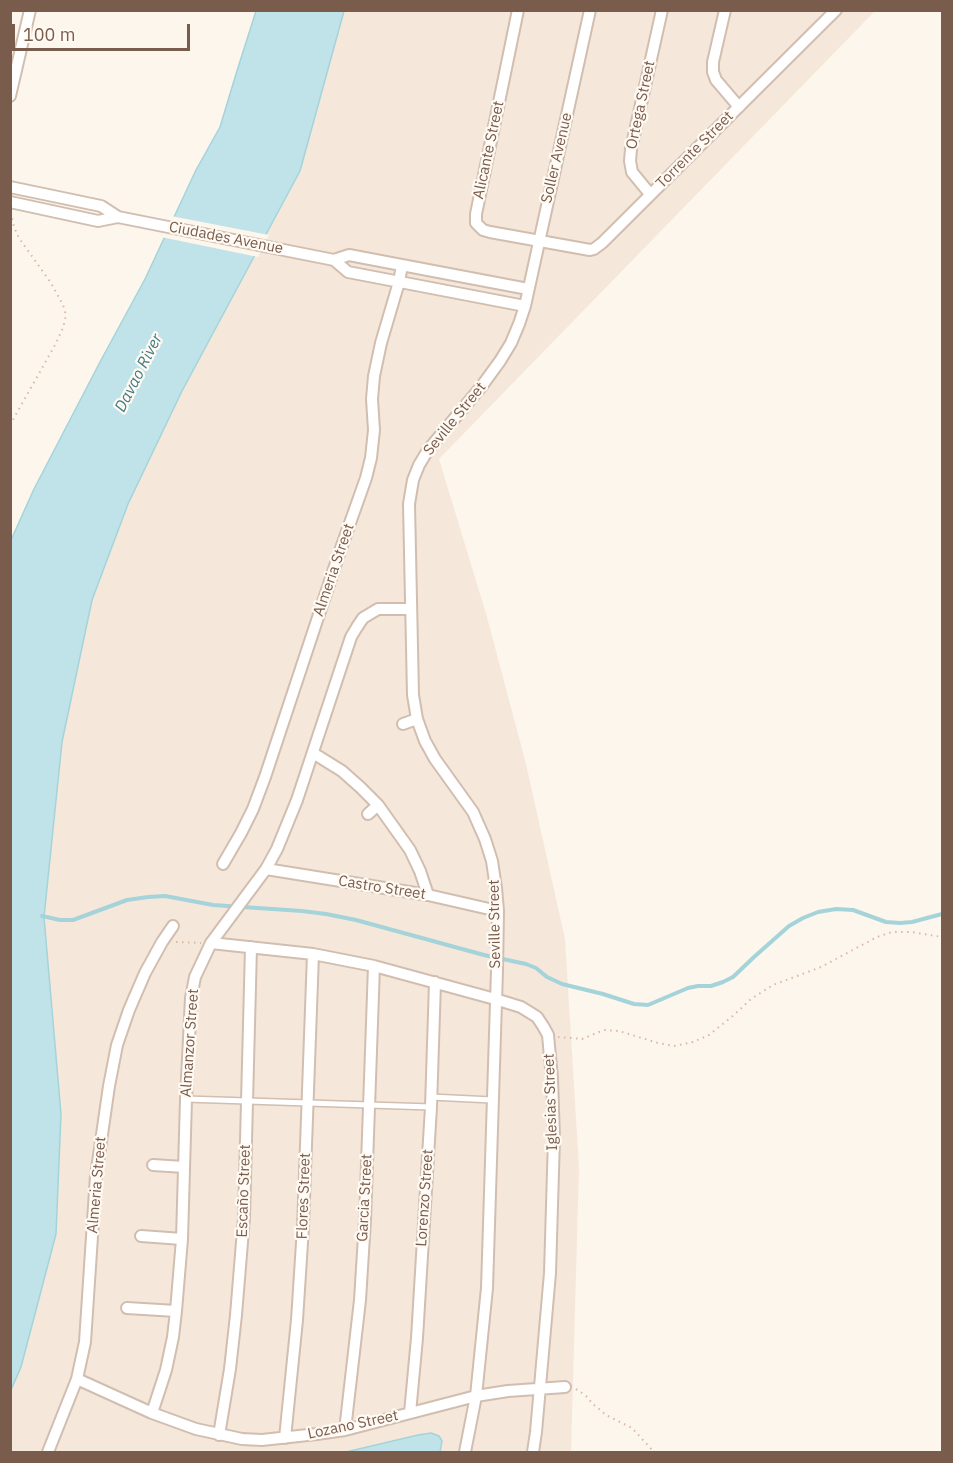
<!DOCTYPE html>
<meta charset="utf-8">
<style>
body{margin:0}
#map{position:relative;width:953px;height:1463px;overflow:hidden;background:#fdf6ec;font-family:"IBM Plex Sans",sans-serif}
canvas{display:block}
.frame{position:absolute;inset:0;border:12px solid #7a5c4d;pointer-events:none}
.scale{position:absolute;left:12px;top:24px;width:178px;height:27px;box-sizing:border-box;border:3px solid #7a5c4d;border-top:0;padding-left:8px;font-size:18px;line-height:21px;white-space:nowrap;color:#7a5c4d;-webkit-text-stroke:4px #fffaf3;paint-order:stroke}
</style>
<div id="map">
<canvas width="953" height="1463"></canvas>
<div class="frame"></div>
<div class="scale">100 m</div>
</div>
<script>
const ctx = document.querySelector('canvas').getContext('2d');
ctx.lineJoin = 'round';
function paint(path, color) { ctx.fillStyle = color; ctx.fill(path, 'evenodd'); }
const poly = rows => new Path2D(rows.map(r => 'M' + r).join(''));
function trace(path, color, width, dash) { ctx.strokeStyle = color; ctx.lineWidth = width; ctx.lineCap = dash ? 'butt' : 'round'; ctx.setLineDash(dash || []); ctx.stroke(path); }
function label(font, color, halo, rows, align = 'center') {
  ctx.font = font + ' "IBM Plex Sans",sans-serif'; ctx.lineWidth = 4.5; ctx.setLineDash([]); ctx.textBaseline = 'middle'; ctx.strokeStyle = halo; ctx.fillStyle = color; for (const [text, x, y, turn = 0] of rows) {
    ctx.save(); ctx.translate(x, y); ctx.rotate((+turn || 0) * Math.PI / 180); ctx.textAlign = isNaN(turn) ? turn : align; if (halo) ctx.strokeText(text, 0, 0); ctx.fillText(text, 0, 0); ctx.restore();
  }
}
paint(poly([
 [344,11,875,11,439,459,487,617,526,764,565,939,579,1167,571,1452,11,1452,11,1390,21,1367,56,1234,61,1114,44,917,62,742,92,600,128,504,182,391,300,171]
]), '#f5e8da');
const water = poly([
 [256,11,344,11,300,171,182,391,128,504,92,600,62,742,44,917,61,1114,56,1234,21,1367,11,1390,11,540,34,489,100,362,145,279,196,170,220,127,236,74,256,11],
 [431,1433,439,1436,442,1441,440,1452,346,1452,418,1435,431,1433]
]);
paint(water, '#bfe3e8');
trace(water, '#a5d3da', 1.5);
paint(poly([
 [171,216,269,235,258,257,161,237]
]), '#fdf6ec');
trace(poly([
 [42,916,60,920,73,920,127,900,148,897,165,896,213,905,302,911,326,914,356,920,484,955,526,964,536,968,547,977,562,984,603,994,634,1004,648,1005,688,988,698,986,711,986,723,982,733,977,754,957,789,926,803,918,818,912,836,909,853,910,886,922,900,923,912,922,942,914]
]), '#a5d3da', 4);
const service = poly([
 [431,1097,492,1100],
 [186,1099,431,1107]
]);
const minor = poly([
 [518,10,476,214,476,223,483,230,490,232,590,250,594,249,602,243,836,10],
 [725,10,713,62,713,72,716,80,739,107],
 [10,96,30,10],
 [10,187,101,206,118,217,334,260,348,272,525,306],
 [650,194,632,172,630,161,631,149,662,10],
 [10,202,98,221,118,217],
 [334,260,349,255,528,289],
 [403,724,417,719],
 [313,753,342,771,360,787,378,805,410,850,420,871,428,895],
 [368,814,378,805],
 [223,864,241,833,253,809,265,777,339,554,366,478,371,458,374,430,372,399,374,376,381,343,399,282,402,265],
 [266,869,428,895,498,911],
 [211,943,313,954,374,966,495,999,521,1007,537,1017,543,1026,548,1035,552,1078,554,1138,550,1273,536,1432,533,1452],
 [153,1165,184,1167],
 [141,1236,182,1239],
 [127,1308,176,1311],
 [77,1379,152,1413,196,1429,242,1439,262,1440,317,1434,345,1430,476,1396,508,1391,565,1387],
 [152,1413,166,1370,173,1337,176,1311,182,1239,186,1099,191,998,195,977,211,943,266,869,277,849,297,800,351,637,357,627,363,618,378,609,411,609],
 [410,1413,417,1338,431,1107,435,982],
 [345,1430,360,1300,365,1220,374,966],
 [219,1435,230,1369,236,1315,244,1218,251,947],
 [285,1438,297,1320,303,1227,313,954],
 [48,1452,77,1379,85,1342,96,1176,109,1086,117,1045,129,1010,145,973,162,942,173,926],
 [465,1452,476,1396,487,1288,497,970,498,911,496,888,492,861,485,839,473,812,435,759,425,741,417,719,413,695,409,504,413,480,419,465,428,450,481,387,500,361,511,343,519,324,525,306,590,10]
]);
trace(service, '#d1beb0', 8);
trace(minor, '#d1beb0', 14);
trace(poly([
 [10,425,55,345,63,328,66,315,63,305,51,283,19,238,14,227,11,213],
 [176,942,201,943],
 [558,1037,582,1039,604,1030,619,1031,658,1043,674,1046,693,1042,709,1035,734,1015,751,999,773,985,821,967,877,937,892,932,912,932,942,937],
 [576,1389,586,1396,593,1404,606,1415,632,1428,654,1452]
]), '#d9b8a5', 2, [1.5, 4.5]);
trace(service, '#fff', 5);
trace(minor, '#fff', 10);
label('15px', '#7a5c4d', '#fffaf3', [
 ["Ortega Street",641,105,-78],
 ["Alicante Street",489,150,-78],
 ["Torrente Street",695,150,-45],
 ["Soller Avenue",557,158,-77],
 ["Ciudades Avenue",226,238,11],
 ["Seville Street",455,419,-51],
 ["Almeria Street",334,570,-71],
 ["Castro Street",382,888,9],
 ["Seville Street",495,924,-91],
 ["Almanzor Street",190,1043,-86],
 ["Iglesias Street",551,1102,-92],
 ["Almeria Street",97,1185,-85],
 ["Escaño Street",244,1191,-88],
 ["Flores Street",304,1196,-88],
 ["Garcia Street",365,1198,-87],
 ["Lorenzo Street",425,1198,-86],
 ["Lozano Street",353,1425,-12]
]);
label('italic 16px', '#437c86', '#fffaf3', [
 ["Davao River",139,373,-63]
]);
</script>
